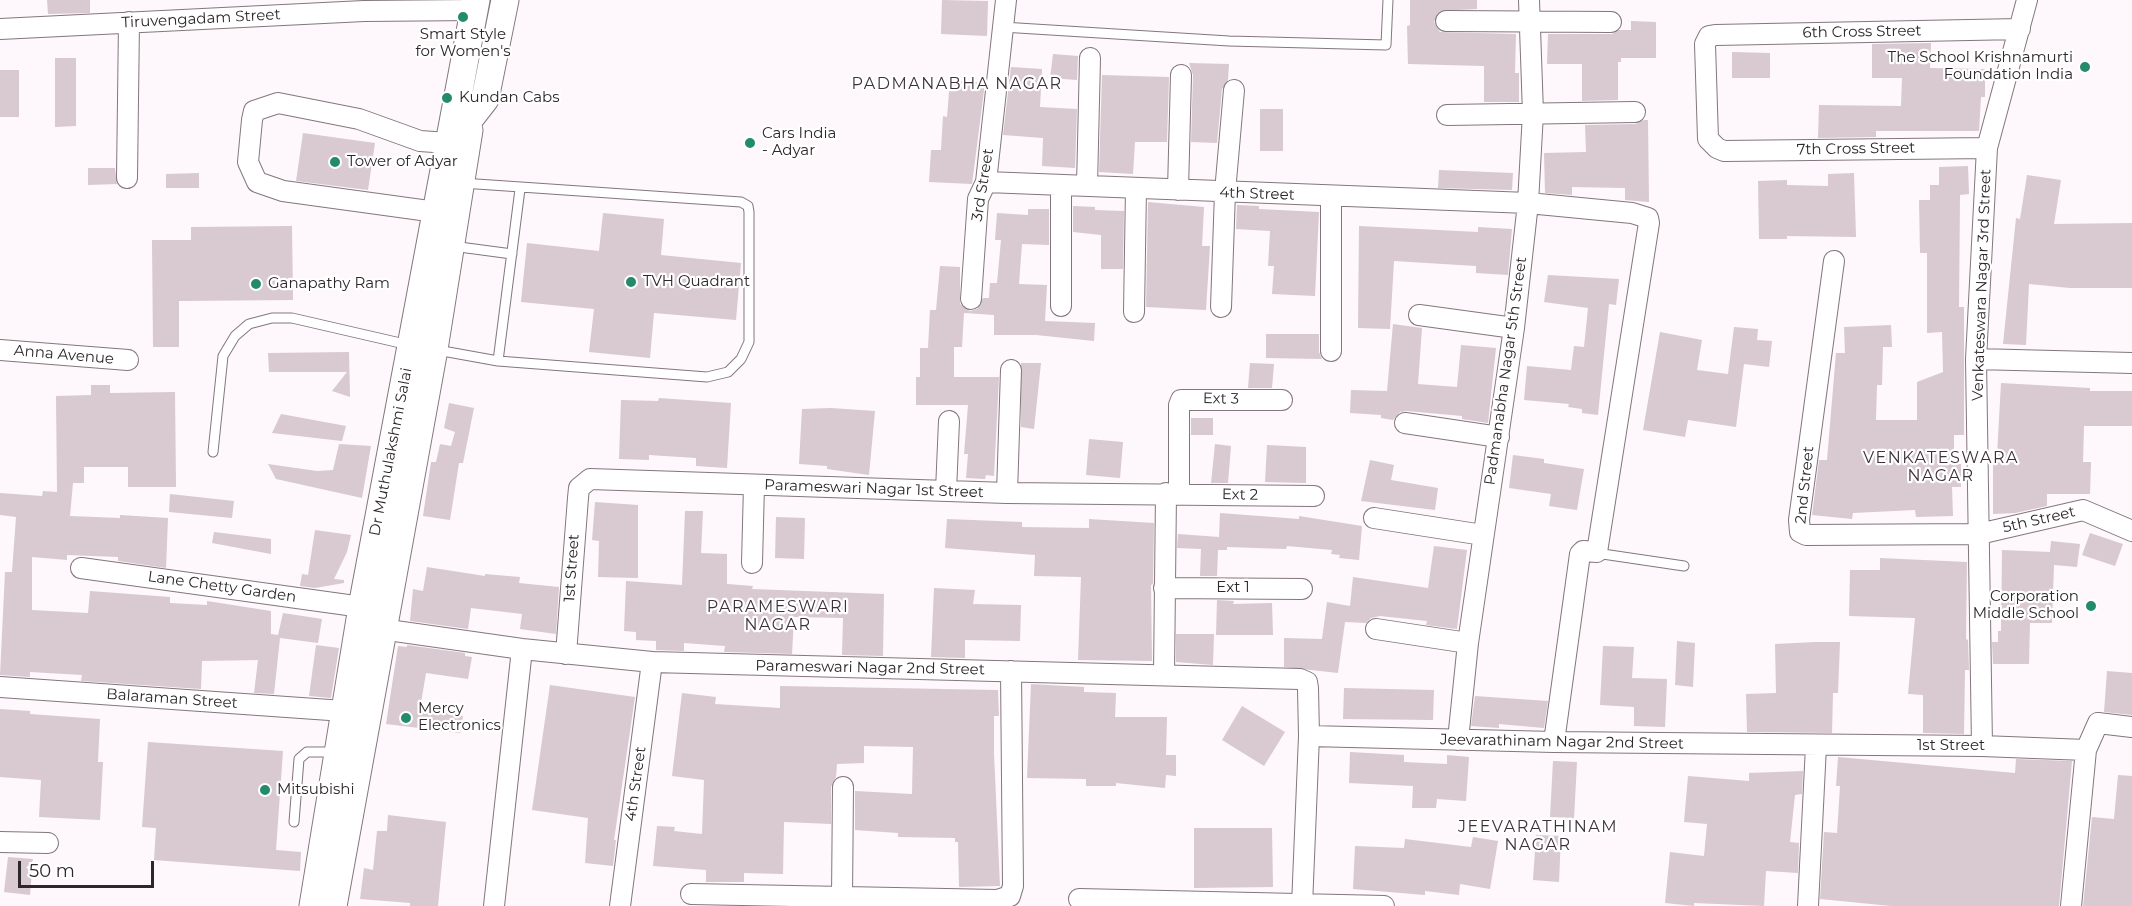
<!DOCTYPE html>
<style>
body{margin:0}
#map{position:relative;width:2132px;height:906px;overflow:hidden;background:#fef7fb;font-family:Montserrat,sans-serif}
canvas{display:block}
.scale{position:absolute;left:18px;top:861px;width:136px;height:27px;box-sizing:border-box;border:3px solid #2d272a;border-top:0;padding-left:8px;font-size:18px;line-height:21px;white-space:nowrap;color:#2d272a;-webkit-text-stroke:4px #fff;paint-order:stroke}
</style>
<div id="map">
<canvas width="2132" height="906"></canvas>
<div class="scale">50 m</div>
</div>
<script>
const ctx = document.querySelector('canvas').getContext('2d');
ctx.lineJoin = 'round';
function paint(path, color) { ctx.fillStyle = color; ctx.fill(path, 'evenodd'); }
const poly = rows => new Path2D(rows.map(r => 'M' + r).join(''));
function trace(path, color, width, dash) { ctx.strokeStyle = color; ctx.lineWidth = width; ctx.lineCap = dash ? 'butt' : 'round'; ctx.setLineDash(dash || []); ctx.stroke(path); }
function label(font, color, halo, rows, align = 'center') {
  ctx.font = font + ' Montserrat,sans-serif'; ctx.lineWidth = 4.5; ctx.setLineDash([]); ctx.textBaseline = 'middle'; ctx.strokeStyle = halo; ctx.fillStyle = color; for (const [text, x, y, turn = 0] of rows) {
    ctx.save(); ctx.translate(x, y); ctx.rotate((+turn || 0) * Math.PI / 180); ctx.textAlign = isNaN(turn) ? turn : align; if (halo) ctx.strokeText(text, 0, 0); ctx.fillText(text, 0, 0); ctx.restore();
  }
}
paint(poly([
 [47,0,90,0,90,13,48,14],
 [942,0,988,1,987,36,941,34],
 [1410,0,1477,0,1477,9,1440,11,1434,22,1440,32,1516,34,1515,73,1519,73,1519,102,1484,102,1484,66,1408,64,1407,26,1410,25],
 [1631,21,1656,22,1656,58,1621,58,1621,62,1618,62,1618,100,1582,101,1582,64,1547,64,1548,34,1612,34,1619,30,1631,30],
 [1931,43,1930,68,1985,69,1985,97,1981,97,1979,131,1876,131,1876,137,1818,138,1819,105,1901,106,1902,78,1872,78,1872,44],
 [1732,52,1770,53,1770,78,1732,78],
 [1053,54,1078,56,1077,80,1050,78],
 [55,58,76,58,76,126,55,127],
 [1189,63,1229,64,1228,80,1222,89,1217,143,1191,142,1193,75],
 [1011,67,1042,69,1040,107,1077,109,1075,168,1042,166,1043,138,1003,135],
 [0,70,19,70,19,117,0,117],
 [1102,75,1169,77,1167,142,1135,142,1133,174,1099,172],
 [950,80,985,83,972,184,929,182,931,150,941,150,943,116,947,117],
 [1260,109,1283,109,1283,151,1260,151],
 [1644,120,1648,120,1649,202,1625,200,1625,188,1572,187,1572,195,1545,193,1544,153,1586,152,1585,125,1635,124],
 [303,133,375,143,368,190,296,181],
 [1968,166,1969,194,1960,195,1959,307,1964,307,1964,435,1954,435,1954,464,1961,464,1961,487,1952,487,1953,516,1916,517,1915,510,1853,513,1852,519,1812,515,1819,460,1827,460,1836,353,1845,353,1844,327,1891,325,1892,347,1883,347,1882,385,1877,385,1876,420,1917,420,1917,382,1943,372,1942,332,1927,333,1927,253,1920,253,1919,200,1930,200,1930,185,1939,185,1939,167],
 [88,168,115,168,117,184,88,185],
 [1439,170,1513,173,1512,190,1438,188],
 [199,173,199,188,166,188,166,174],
 [1854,173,1856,237,1787,236,1787,239,1759,239,1758,181,1787,180,1787,185,1828,186,1828,174],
 [2027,175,2061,180,2054,224,2132,223,2132,288,2070,288,2029,284,2026,345,2003,344,2016,218,2020,219],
 [1148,202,1204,207,1202,246,1210,246,1206,310,1146,307],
 [1237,205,1259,206,1259,209,1319,212,1315,296,1272,294,1274,266,1268,266,1270,231,1236,229],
 [1073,206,1095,207,1095,210,1124,211,1123,269,1101,269,1101,235,1073,232],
 [1028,209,1049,209,1049,245,1022,244,1019,284,1047,285,1045,321,1095,323,1094,341,1036,335,994,335,994,315,964,313,962,347,954,347,954,377,999,377,994,476,986,475,985,479,966,478,968,454,964,454,968,405,916,405,916,377,920,377,920,348,928,348,930,310,936,310,940,266,960,267,960,304,970,311,977,309,983,298,989,298,990,283,997,283,1001,240,995,240,997,213,1028,215],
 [603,213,664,219,661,255,741,263,736,320,654,313,650,358,589,352,594,309,521,302,527,243,599,251],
 [292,226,293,300,179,301,179,347,153,347,152,240,191,240,191,227],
 [1359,226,1478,232,1478,227,1512,229,1508,275,1476,273,1476,266,1394,261,1390,329,1358,328],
 [1548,275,1619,279,1616,305,1609,304,1598,415,1582,413,1582,409,1568,407,1569,404,1524,400,1527,366,1571,370,1574,346,1584,347,1588,308,1544,302],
 [1393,324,1422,328,1418,384,1457,387,1461,345,1496,348,1488,423,1462,419,1462,416,1407,411,1400,412,1393,420,1381,418,1381,415,1350,413,1351,390,1387,391],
 [1734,327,1758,329,1757,340,1772,341,1769,367,1744,364,1736,427,1688,420,1685,437,1643,430,1660,332,1702,340,1697,370,1728,374],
 [1266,334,1319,334,1319,352,1322,359,1266,358],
 [349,352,350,397,332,391,347,372,269,372,268,353],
 [1021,363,1041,363,1034,429,1021,427],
 [1250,363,1274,364,1272,388,1248,388],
 [2001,383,2090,388,2090,391,2132,391,2132,426,2084,426,2083,462,2091,462,2090,494,2047,494,2047,506,2015,513,1993,514,1993,455,1997,455],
 [91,385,110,385,110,393,175,392,176,487,128,487,128,467,84,467,84,483,73,483,70,516,120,518,120,515,168,518,166,568,118,561,118,557,67,555,67,560,32,557,32,610,88,613,90,591,170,597,170,603,207,605,207,601,271,611,271,634,278,635,283,613,322,619,318,643,280,638,274,694,254,693,258,660,202,661,201,689,81,681,82,675,30,672,30,677,0,675,5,572,12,572,16,517,0,515,0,493,42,496,43,491,57,492,56,396,91,395],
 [659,398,731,403,727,468,696,466,696,458,649,455,649,460,619,459,621,400,658,401],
 [449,403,474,408,463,463,459,463,450,520,423,516,431,462,436,462,440,444,451,446,455,432,444,428],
 [831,408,875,411,869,475,827,469,827,466,799,464,802,409],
 [281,414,346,426,342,441,272,433],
 [1191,418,1213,418,1213,435,1191,435],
 [1089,439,1123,442,1120,478,1086,475],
 [339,444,371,446,362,498,276,479,268,464,317,471,333,470],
 [1215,444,1231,446,1228,483,1211,483],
 [1267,445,1306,447,1306,483,1265,482],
 [1513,455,1544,459,1544,463,1584,469,1577,510,1549,506,1551,494,1509,488],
 [1370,460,1394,465,1391,480,1438,488,1435,510,1361,501],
 [170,494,234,501,232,518,169,512],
 [595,502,638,505,638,578,598,577,599,541,592,540],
 [685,511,703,511,701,553,727,554,727,584,753,586,752,589,884,594,883,656,842,655,843,618,794,617,792,654,724,652,725,646,684,643,684,651,656,650,656,641,636,640,636,632,624,631,626,581,682,585],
 [1220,513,1299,519,1299,516,1362,526,1359,560,1339,558,1340,555,1331,554,1332,550,1287,546,1286,549,1227,547,1227,550,1218,550,1217,576,1200,576,1201,549,1177,548,1178,534,1219,537],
 [776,517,805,518,804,559,775,558],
 [947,519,1022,522,1022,527,1089,528,1089,519,1154,523,1153,584,1151,585,1152,661,1078,660,1081,577,1034,576,1035,555,945,548],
 [315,530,351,535,347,552,334,579,344,580,344,583,315,588,300,586,302,574,308,575],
 [214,532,271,539,271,554,212,543],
 [2090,533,2123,544,2115,566,2082,555],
 [2051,541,2080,544,2077,567,2054,565,2052,623,2030,623,2029,664,1993,664,1992,642,1998,642,1998,631,2001,631,2002,550,2050,552],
 [1434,546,1467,550,1457,629,1426,625,1427,621,1380,616,1371,618,1366,623,1345,622,1338,673,1284,667,1284,638,1322,639,1327,602,1350,606,1353,577,1428,588],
 [1880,558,1967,562,1966,639,1968,640,1969,670,1965,670,1964,734,1923,733,1923,695,1908,694,1915,618,1849,616,1850,570,1880,570],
 [427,567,485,576,485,574,520,577,519,583,559,587,556,634,520,629,522,614,471,608,468,629,410,621,413,589,423,591],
 [934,588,975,590,973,604,1021,605,1020,641,965,640,965,658,931,657],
 [1217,600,1234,601,1233,604,1272,603,1273,635,1216,635],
 [1176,634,1214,634,1213,665,1176,662],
 [1677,641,1695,643,1693,687,1675,685],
 [1815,642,1840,642,1838,693,1833,693,1832,733,1747,732,1746,694,1776,693,1775,644],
 [316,645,339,648,331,698,309,696],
 [407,645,465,653,465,656,472,657,468,679,426,673,420,709,463,716,460,733,386,724,398,646,407,647],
 [1603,646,1634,647,1632,678,1667,679,1665,727,1634,726,1634,707,1600,705],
 [2107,671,2132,673,2132,715,2104,712],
 [1031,684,1084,687,1084,692,1116,693,1115,717,1167,717,1166,755,1176,755,1176,776,1166,775,1165,788,1116,783,1116,786,1086,786,1086,779,1027,778],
 [550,685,635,697,614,840,616,840,613,866,585,863,588,818,532,810],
 [780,686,998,690,999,716,994,716,994,754,1000,886,959,887,958,842,955,842,955,838,898,837,898,833,855,830,855,791,912,794,913,747,864,746,864,763,837,764,836,777,831,787,831,824,784,822,783,874,744,873,744,882,706,882,706,870,653,866,657,826,675,827,674,831,702,834,704,780,672,776,682,693,716,697,715,704,780,708],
 [1344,688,1434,690,1433,720,1343,719],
 [1475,696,1548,701,1544,728,1499,724,1499,728,1471,726],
 [1242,706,1285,732,1264,766,1222,740],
 [0,709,30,711,30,714,100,719,98,762,103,762,100,820,39,817,41,780,0,777],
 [148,742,283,751,276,850,301,852,300,871,154,860,156,828,142,827],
 [1350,752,1404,755,1404,762,1447,764,1447,755,1469,757,1466,801,1437,799,1436,808,1412,808,1413,786,1349,783],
 [1838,757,2015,773,2016,759,2072,761,2059,906,1891,906,1820,899,1824,832,1837,833,1840,786,1836,786],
 [1553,761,1577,762,1574,818,1550,817],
 [1803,771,1802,794,1795,795,1790,842,1799,843,1798,873,1766,871,1764,906,1694,903,1694,906,1665,903,1670,852,1704,856,1707,824,1684,822,1688,776,1749,781,1749,773],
 [2118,775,2132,776,2132,906,2083,906,2092,817,2114,819],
 [388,815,446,822,438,906,410,906,410,903,360,899,364,868,373,870,377,831,387,831],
 [1194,828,1272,828,1273,887,1194,888],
 [1536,835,1561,836,1559,882,1533,880],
 [1473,837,1498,841,1490,889,1460,884,1459,895,1425,891,1425,895,1353,889,1355,846,1404,848,1405,839,1471,847],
 [8,857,33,859,30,895,4,892]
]), '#d9c9d1');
const service = poly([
 [1002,27,1229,41,1386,45,1388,0],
 [452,246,512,254],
 [437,350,498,361,707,377,728,372,741,359,749,342,749,212,748,206,741,202,462,183],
 [498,361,520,189],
 [213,452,223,356,235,336,249,324,272,318,292,318,409,345],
 [1596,553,1684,566],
 [294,822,299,759,307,752,335,752]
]);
const minor = poly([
 [1446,21,1611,22],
 [0,29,364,11,474,10],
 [1447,115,1635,112],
 [1987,148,1724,151,1717,148,1708,139,1705,44,1709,36,1715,35,2020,29],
 [127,178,129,22],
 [986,182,1528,203,1632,213,1648,218,1649,223,1597,552,1583,551,1580,554,1554,742],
 [1087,186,1090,58],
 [1178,190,1181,75],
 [1331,197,1331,351],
 [436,212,283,191,257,182,248,162,252,120,254,111,278,103,359,119,420,141,448,143],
 [1834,261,1799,520,1800,532,1806,535,1979,534,2083,510,2132,531],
 [971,299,978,199,986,182,1006,0],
 [1061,306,1061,185],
 [1221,307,1225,192,1234,90],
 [1134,312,1136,188],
 [1419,315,1514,328],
 [0,350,128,360],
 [1976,359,2132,363],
 [1405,423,1499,437],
 [946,491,949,421],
 [1007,493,1011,370],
 [1179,493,1179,405,1181,400,1282,400],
 [1374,518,1483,535],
 [752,563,754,485],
 [81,568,362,607],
 [1164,588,1302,589],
 [381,629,522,649,652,662,1300,679,1307,682,1308,688,1309,736,1302,906],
 [1376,629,1468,643],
 [566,654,578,498,579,488,590,479,1007,493,1314,496],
 [1164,675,1166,493],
 [0,687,344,711],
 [1309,736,1554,742,1982,746,2086,750],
 [1458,740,1468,643,1514,328,1528,203,1533,113,1529,0],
 [1982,746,1976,359,1987,148,2027,0],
 [0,842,48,843],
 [691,894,997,900,1010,896,1013,886,1011,671],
 [842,897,843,787],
 [1079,899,1384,906],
 [494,906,522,649],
 [620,906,652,662],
 [1808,906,1816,746],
 [2071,906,2086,750,2098,723,2132,727]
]);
const secondary = poly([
 [471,117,485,99,505,0],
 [313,906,362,607,476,0],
 [333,906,434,349,469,130]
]);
trace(service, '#84767e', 11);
trace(minor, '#84767e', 22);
trace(secondary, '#84767e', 29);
trace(service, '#fff', 9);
trace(minor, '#fff', 20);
trace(secondary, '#fff', 27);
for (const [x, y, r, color] of [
 [463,17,6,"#238b67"],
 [2085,67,6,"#238b67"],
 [447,98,6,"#238b67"],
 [750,143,6,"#238b67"],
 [335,162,6,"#238b67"],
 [631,282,6,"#238b67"],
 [256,284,6,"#238b67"],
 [2091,606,6,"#238b67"],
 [406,718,6,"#238b67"],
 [265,790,6,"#238b67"]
]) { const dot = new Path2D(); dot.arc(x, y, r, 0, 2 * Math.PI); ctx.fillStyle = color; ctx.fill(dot); trace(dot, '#fff', 2); }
label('15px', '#2d272a', '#fff', [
 ["Tiruvengadam Street",201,19,-3],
 ["6th Cross Street",1862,32,-1],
 ["7th Cross Street",1856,149,-1],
 ["3rd Street",983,185,-81],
 ["4th Street",1257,194,2],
 ["Venkateswara Nagar 3rd Street",1982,285,-88],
 ["Anna Avenue",64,355,5],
 ["Padmanabha Nagar 5th Street",1506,371,-82],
 ["Ext 3",1221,399,1],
 ["Dr Muthulakshmi Salai",391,452,-79],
 ["2nd Street",1805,485,-84],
 ["Parameswari Nagar 1st Street",874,489,2],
 ["Ext 2",1240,495,1],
 ["5th Street",2039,520,-13],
 ["1st Street",572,568,-86],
 ["Lane Chetty Garden",222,587,8],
 ["Ext 1",1233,588],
 ["Parameswari Nagar 2nd Street",870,668,1],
 ["Balaraman Street",172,699,4],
 ["Jeevarathinam Nagar 2nd Street",1562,742,1],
 ["1st Street",1951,746],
 ["4th Street",636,784,-82]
]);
label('15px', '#2d272a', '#fff', [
 ["Smart Style",463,35,"center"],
 ["for Women's",463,52,"center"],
 ["The School Krishnamurti",2073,58,"right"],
 ["Foundation India",2073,75,"right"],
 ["Kundan Cabs",459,98],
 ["Cars India",762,134],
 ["- Adyar",762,151],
 ["Tower of Adyar",347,162],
 ["TVH Quadrant",643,282],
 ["Ganapathy Ram",268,284],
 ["Corporation",2079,597,"right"],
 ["Middle School",2079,614,"right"],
 ["Mercy",418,709],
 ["Electronics",418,726],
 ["Mitsubishi",277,790]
], 'left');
ctx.letterSpacing = '1.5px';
label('16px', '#3e3138', '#fff', [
 ["PADMANABHA NAGAR",957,84],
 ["VENKATESWARA",1941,458],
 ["NAGAR",1941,476],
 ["PARAMESWARI",778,607],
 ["NAGAR",778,625],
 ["JEEVARATHINAM",1538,827],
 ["NAGAR",1538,845]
]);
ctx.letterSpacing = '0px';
</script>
